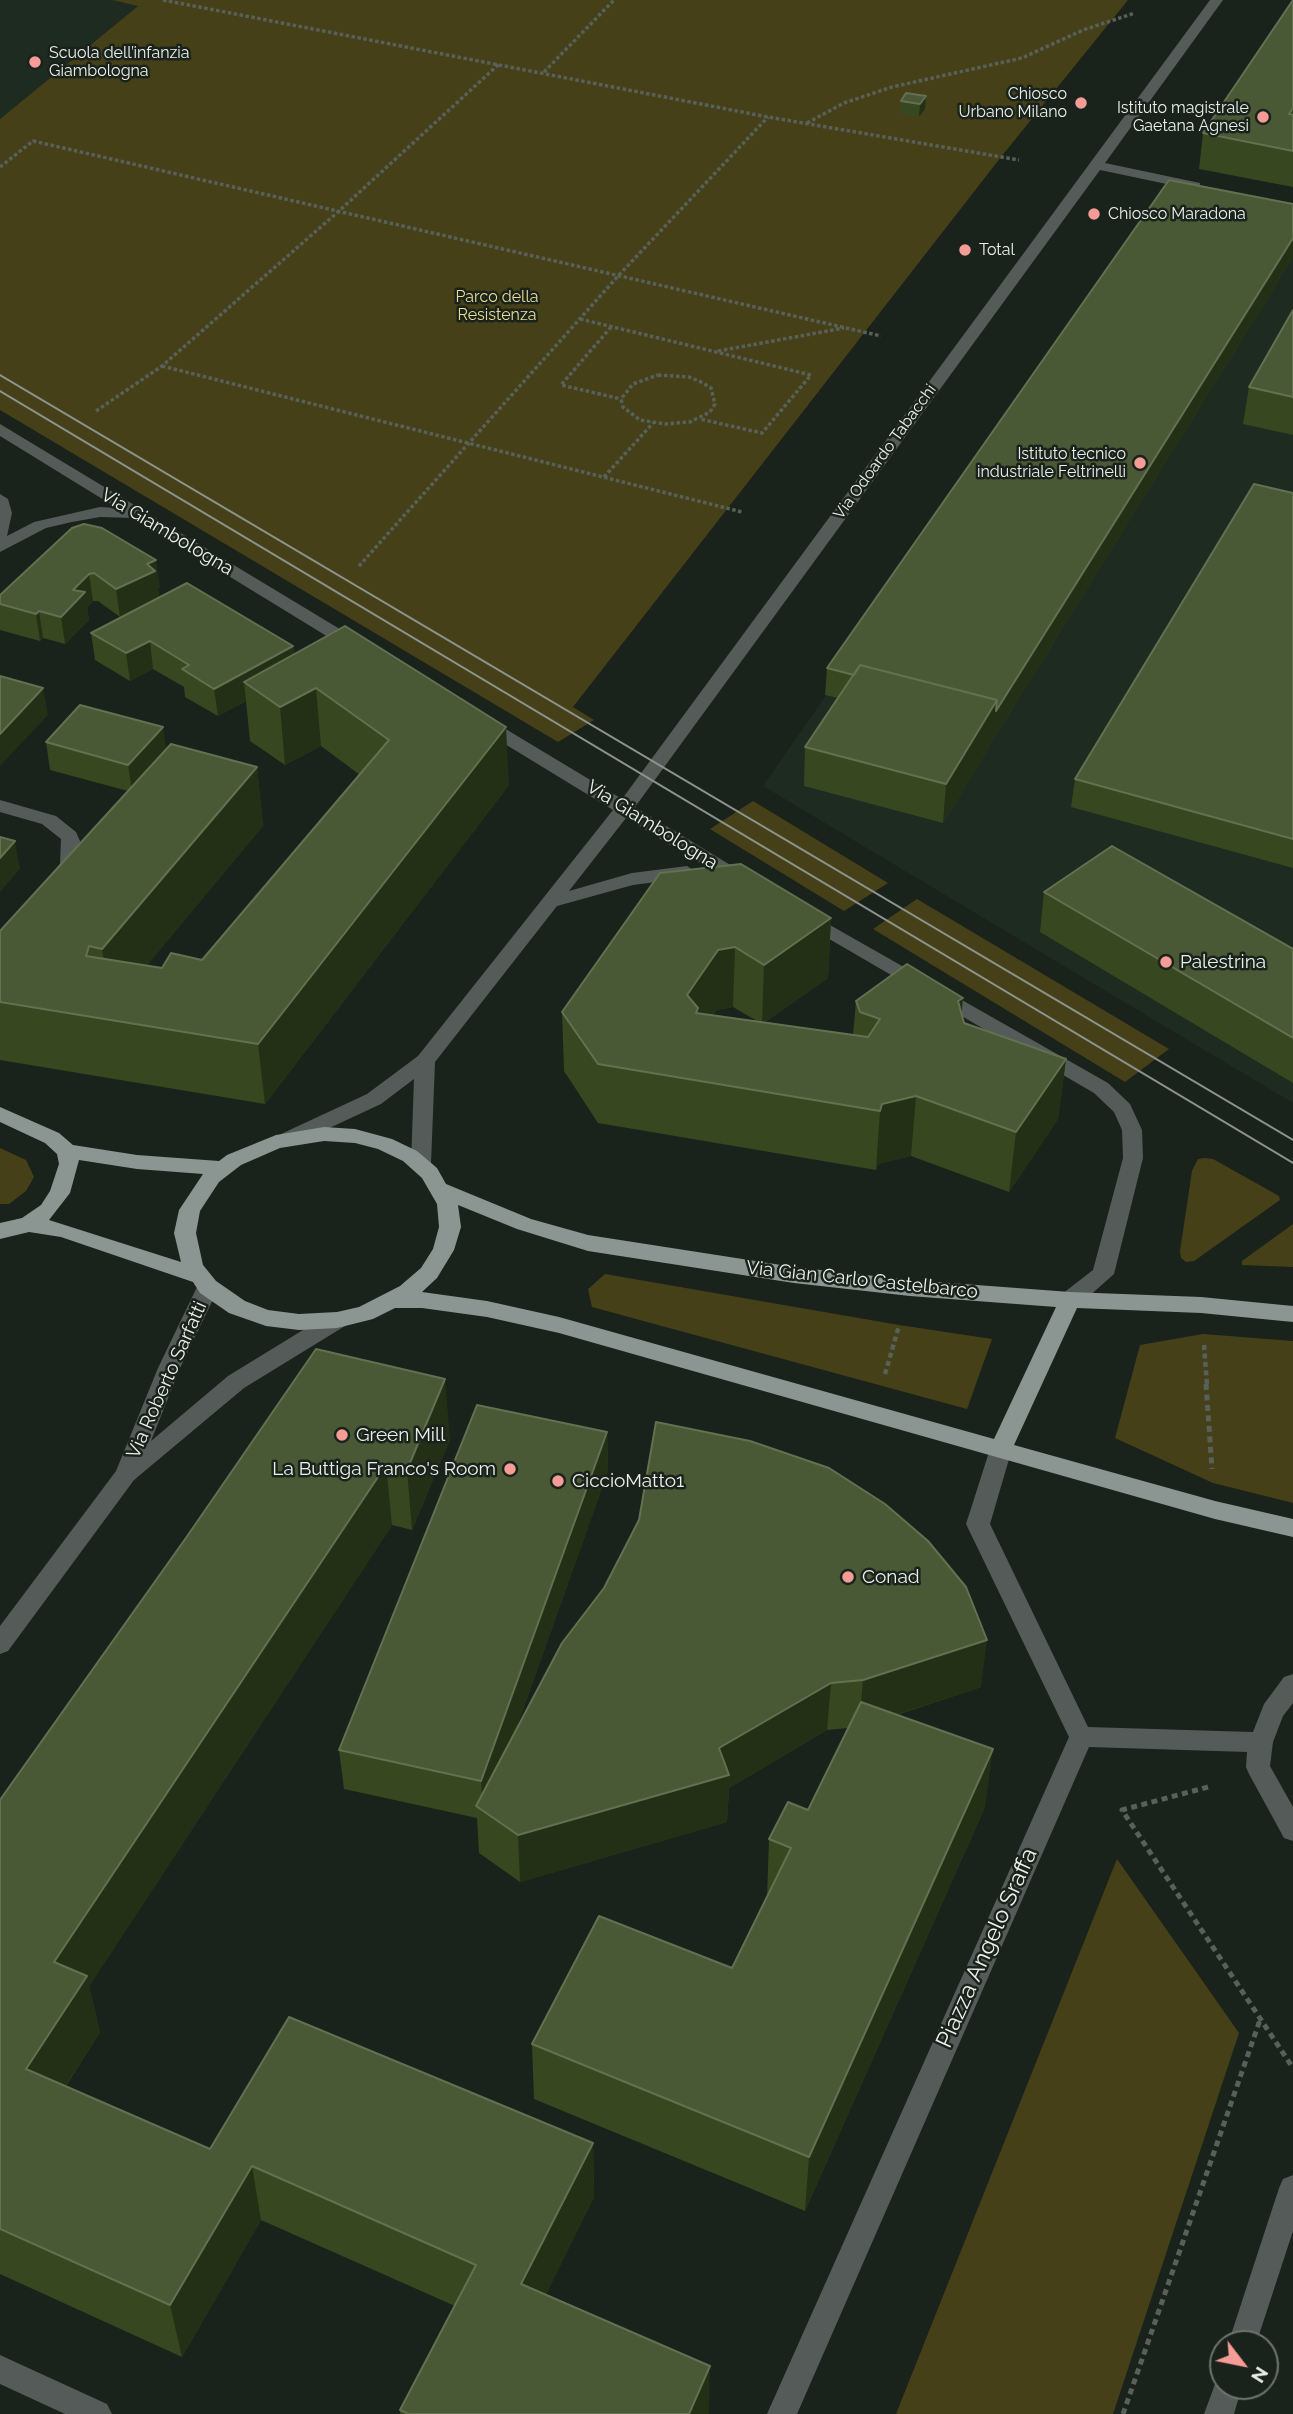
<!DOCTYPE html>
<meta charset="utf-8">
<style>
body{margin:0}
#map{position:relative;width:1293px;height:2414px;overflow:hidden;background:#1a221c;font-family:Raleway,sans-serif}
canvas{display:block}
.north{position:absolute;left:1209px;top:2330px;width:70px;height:70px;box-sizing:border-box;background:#1a221c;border:2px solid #6d746e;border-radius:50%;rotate:122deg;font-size:19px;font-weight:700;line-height:28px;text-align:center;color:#e9efea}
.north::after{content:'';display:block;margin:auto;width:24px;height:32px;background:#f59c96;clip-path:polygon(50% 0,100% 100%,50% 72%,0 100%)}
</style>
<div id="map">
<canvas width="1293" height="2414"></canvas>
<div class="north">N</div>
</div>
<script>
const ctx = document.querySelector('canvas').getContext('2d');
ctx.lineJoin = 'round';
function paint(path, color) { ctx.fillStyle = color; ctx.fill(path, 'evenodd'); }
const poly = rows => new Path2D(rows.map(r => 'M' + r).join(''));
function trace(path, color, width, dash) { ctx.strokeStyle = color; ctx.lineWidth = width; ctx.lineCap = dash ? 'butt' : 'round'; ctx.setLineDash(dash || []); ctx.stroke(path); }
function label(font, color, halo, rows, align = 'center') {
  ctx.font = font + ' Raleway,sans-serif'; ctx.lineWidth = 5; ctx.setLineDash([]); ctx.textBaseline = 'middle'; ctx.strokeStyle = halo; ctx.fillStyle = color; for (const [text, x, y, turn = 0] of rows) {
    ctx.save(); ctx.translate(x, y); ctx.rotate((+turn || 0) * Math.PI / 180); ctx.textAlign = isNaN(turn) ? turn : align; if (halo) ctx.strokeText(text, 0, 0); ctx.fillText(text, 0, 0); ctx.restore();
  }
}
paint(poly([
 [0,0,112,0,139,5,0,119],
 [1166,205,1293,231,1293,1103,763,786]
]), '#1d2b21');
paint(poly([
 [112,0,1128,0,1001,157,573,707,594,720,558,742,0,410,0,119,138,6],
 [753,801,888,883,844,911,710,829],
 [917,899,1169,1049,1125,1082,873,929],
 [0,1148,26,1160,34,1177,26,1191,9,1204,0,1204],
 [1205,1158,1213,1159,1279,1196,1280,1200,1194,1261,1186,1262,1181,1258,1180,1251,1192,1171,1198,1159],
 [1293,1224,1293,1267,1242,1265,1242,1261],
 [605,1274,899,1325,992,1339,967,1409,592,1307,588,1289],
 [1203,1334,1293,1341,1293,1503,1213,1483,1115,1438,1140,1345],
 [1117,1859,1239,2033,1113,2414,896,2414]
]), '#464018');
trace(poly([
 [163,0,768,117,1019,160],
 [544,72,614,0],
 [807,123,844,103,892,87,1022,58,1083,30,1135,13],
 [0,167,33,141,881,336],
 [580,319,811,375,762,433,700,419],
 [611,327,561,385,621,399],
 [718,351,844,328],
 [162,366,742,512],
 [658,375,689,377,701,382,711,388,715,404,710,412,690,422,665,424,640,420,623,407,621,399,633,384,658,375],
 [96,411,162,366,339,211,499,64],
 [604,477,653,423],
 [359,566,619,275,768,117]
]), '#58605a', 3.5, [3.5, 2.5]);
trace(poly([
 [1204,1345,1207,1385],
 [885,1374,899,1326]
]), '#58605a', 4.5, [5, 3.5]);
trace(poly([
 [1206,1384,1212,1469],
 [1208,1787,1122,1810,1293,2068],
 [1123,2414,1260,2020]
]), '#58605a', 5, [6, 4.5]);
paint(poly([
 [1210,0,1223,0,1105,163,1200,183,1200,189,1195,190,1100,170,635,807,750,877,752,881,750,885,736,885,626,818,569,891,632,873,687,866,696,872,687,878,633,885,557,906,435,1062,431,1164,428,1169,421,1171,414,1169,411,1164,414,1079,381,1104,295,1144,281,1144,278,1139,281,1134,367,1094,418,1056,613,810,477,727,474,723,477,719,489,719,622,799,1210,0],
 [0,424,363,643,366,647,357,652,351,651,134,518,100,517,72,522,46,528,0,552,0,494,8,499,12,513,7,536,34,522,100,507,117,508,0,436,0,424],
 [0,800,56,816,76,832,80,841,78,865,64,882,50,882,48,878,60,864,61,839,42,824,0,812,0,800],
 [807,912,1108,1083,1130,1104,1142,1130,1143,1158,1114,1274,1078,1306,1070,1308,1062,1306,1059,1300,1062,1294,1093,1270,1123,1158,1122,1130,1114,1112,1094,1093,800,922,797,918,800,914,807,912],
 [208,1279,216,1281,219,1287,180,1368,151,1441,228,1376,329,1314,337,1312,345,1314,348,1320,345,1326,244,1388,134,1480,8,1651,0,1654,0,1626,116,1471,158,1368,197,1287,200,1281,208,1279],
 [1001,1440,1009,1443,1012,1449,990,1524,1088,1727,1253,1732,1264,1704,1284,1677,1293,1674,1293,1703,1283,1716,1273,1742,1270,1766,1293,1807,1293,1841,1284,1838,1249,1774,1246,1767,1247,1752,1089,1747,797,2414,767,2414,1069,1737,966,1524,990,1449,993,1443,1001,1440],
 [1293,2175,1293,2231,1256,2344,1228,2344,1279,2188,1283,2179,1293,2175],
 [0,2355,107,2404,112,2414,65,2414,0,2384,0,2355],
 [1223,2374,1223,2386,1242,2386,1234,2414,1204,2414,1218,2376,1223,2374]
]), '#555b59');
paint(poly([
 [0,1107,59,1133,73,1145,137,1155,219,1161,227,1155,276,1135,324,1127,355,1129,392,1139,417,1151,437,1168,446,1184,531,1219,588,1235,794,1267,910,1280,1070,1292,1201,1297,1293,1306,1293,1322,1201,1313,1077,1308,1014,1445,1215,1501,1293,1519,1293,1537,1215,1519,559,1333,487,1317,422,1308,395,1308,373,1319,337,1328,299,1330,266,1326,229,1313,200,1293,193,1282,61,1237,29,1232,0,1239,0,1223,22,1218,41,1205,50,1191,59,1164,57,1154,45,1143,0,1122,0,1107],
 [324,1141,355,1143,378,1149,403,1161,422,1178,437,1204,439,1227,433,1249,421,1268,400,1286,359,1307,337,1312,299,1314,268,1310,245,1301,216,1281,203,1265,196,1233,200,1211,219,1182,241,1165,280,1148,324,1141],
 [79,1160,137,1169,203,1174,179,1210,174,1233,181,1262,49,1220,70,1193,79,1160],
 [458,1205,517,1229,588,1251,794,1283,910,1296,1056,1307,994,1439,559,1317,487,1301,422,1292,437,1278,454,1250,461,1227,458,1205]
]), '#8b9693');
trace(poly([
 [0,375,1293,1140],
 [0,391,1293,1163]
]), '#8c938e', 2);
paint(poly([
 [1293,0,1293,187,1199,169,1203,133],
 [926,96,925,109,919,117,900,114,901,101],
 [1293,204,1293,257,994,738,943,823,804,786,805,747,838,698,825,695,827,668],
 [1293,310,1293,435,1243,424,1249,387],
 [1293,493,1293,868,1071,807,1075,779],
 [72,528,160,587,158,588,159,598,293,646,294,654,509,785,265,1104,0,1060,0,931,128,791,50,770,46,742,166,749,257,767,263,826,147,965,162,968,202,960,360,775,321,746,285,765,250,741,246,701,218,716,185,697,184,687,153,669,130,681,95,660,91,633,146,604,120,617,98,601,93,601,87,607,89,620,65,644,43,638,40,641,0,630,0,595],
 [660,873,831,918,828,978,765,1022,853,1035,856,1001,962,1014,964,1023,1066,1059,1058,1119,1009,1192,911,1156,878,1164,876,1170,598,1123,564,1071,562,1012],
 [733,1007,757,1021,713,1015,717,1010],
 [1044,892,1293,949,1293,1083,1040,932],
 [607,1432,608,1471,515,1732,562,1643,981,1687,897,1715,985,1807,805,2211,534,2099,532,2044,732,1968,767,1897,769,1839,808,1810,848,1728,827,1730,729,1788,727,1822,520,1882,479,1853,477,1818,344,1789,339,1750],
 [450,1439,412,1530,392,1525,89,1986,100,2032,66,2086,210,2149,593,2143,594,2197,546,2294,709,2414,400,2414,400,2410,455,2306,261,2220,182,2357,0,2274,0,1800,188,1535]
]), '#37471f');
paint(poly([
 [926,96,925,109,919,117,920,104],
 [1293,238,1293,257,994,738,943,823,946,784,997,700],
 [156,560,160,587,158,588,159,598,120,617,116,589,147,564],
 [89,574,93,601,87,607,89,620,65,644,61,617,73,590],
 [39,611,43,638,40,641,36,614],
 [150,641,153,669,130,681,126,653],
 [293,646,296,674,244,682,246,701,218,716,214,689],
 [43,688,48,715,0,766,0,734],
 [316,688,321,746,285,765,280,707],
 [163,727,167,754,132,792,128,765],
 [506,727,509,785,265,1104,258,1044],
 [257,767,263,826,112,1008,102,949],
 [15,841,20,869,0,892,0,858],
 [831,918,828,978,762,1024,764,965],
 [735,947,733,1007,717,1010,697,1038,687,995,718,950],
 [963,998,958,1057,958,1001],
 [1066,1059,1058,1119,1009,1192,1016,1132],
 [916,1096,911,1156,878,1164,876,1170,880,1111,882,1104],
 [445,1379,450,1439,412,1530,407,1470],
 [607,1432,608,1471,486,1813,483,1811,481,1781],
 [386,1465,392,1525,89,1986,100,2032,41,2124,26,2069,54,1962],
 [987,1640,981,1687,859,1727,863,1680],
 [831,1683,827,1730,729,1788,727,1822,520,1882,518,1835,719,1748],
 [993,1749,985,1807,805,2211,809,2157],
 [593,2143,594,2197,525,2336,521,2284],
 [252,2166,261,2220,182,2357,170,2305],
 [710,2366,709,2414,689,2414]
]), '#243015');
const building = poly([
 [1293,0,1293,108,1289,114,1293,115,1293,151,1203,133,1293,0],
 [906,93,926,96,920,104,901,101,906,93],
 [1169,180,1293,204,1293,238,996,711,997,700,860,665,854,675,827,668,1169,180],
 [1293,310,1293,397,1249,387,1293,310],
 [1254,484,1293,493,1293,839,1075,779,1254,484],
 [84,524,102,528,156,560,147,564,155,571,116,589,94,573,89,574,73,590,85,592,61,617,39,611,36,614,0,604,0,595,72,528,84,524],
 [187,583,293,646,214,689,182,669,189,665,150,641,126,653,91,633,187,583],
 [345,626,506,727,258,1044,0,1002,0,931,171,744,257,767,102,949,89,946,86,956,162,968,171,953,202,960,389,740,316,688,280,707,244,682,345,626],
 [860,665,997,700,946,784,805,747,860,665],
 [0,676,43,688,0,734,0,676],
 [80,705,163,727,128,765,46,742,80,705],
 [0,837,15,841,0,858,0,837],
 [1112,846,1293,949,1293,1038,1044,892,1112,846],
 [741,864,831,918,764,965,735,947,718,950,687,995,698,1008,696,1013,868,1037,880,1019,860,1012,856,1001,907,964,963,998,958,1001,964,1023,1066,1059,1016,1132,916,1096,882,1104,880,1111,598,1064,562,1012,660,873,741,864],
 [316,1349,445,1379,407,1470,386,1465,54,1962,87,1976,26,2069,210,2149,289,2017,593,2143,521,2284,710,2366,689,2414,409,2414,400,2410,476,2265,252,2166,170,2305,0,2229,0,1800,188,1535,316,1349],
 [477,1405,607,1432,481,1781,339,1750,477,1405],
 [656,1422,750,1441,829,1468,885,1504,928,1541,966,1587,987,1640,863,1680,831,1683,719,1748,729,1775,518,1835,476,1806,562,1643,604,1588,639,1520,656,1422],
 [861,1702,993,1749,809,2157,532,2044,599,1916,732,1968,791,1848,769,1839,788,1802,808,1810,861,1702]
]);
paint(building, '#4a5935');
trace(building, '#637051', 2);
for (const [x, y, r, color] of [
 [35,62,7,"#f59c96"],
 [1081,103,7,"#f59c96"],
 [1263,117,7,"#f59c96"],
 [1094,214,7,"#f59c96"],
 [965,250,7,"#f59c96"],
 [1140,463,7,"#f59c96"],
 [1166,962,7,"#f59c96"],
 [342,1435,7,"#f59c96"],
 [510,1469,7,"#f59c96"],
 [558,1481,7,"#f59c96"],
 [848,1577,7,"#f59c96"]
]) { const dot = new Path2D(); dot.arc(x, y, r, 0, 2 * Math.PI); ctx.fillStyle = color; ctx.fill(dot); trace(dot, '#1a221c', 2.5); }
label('16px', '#e9efea', '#1a221c', [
 ["Scuola dell’infanzia",49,53],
 ["Giambologna",49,71],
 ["Chiosco",1067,94,"right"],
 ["Urbano Milano",1067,112,"right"],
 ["Istituto magistrale",1249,108,"right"],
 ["Gaetana Agnesi",1249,126,"right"],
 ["Chiosco Maradona",1108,214],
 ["Total",979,250],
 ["Istituto tecnico",1126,454,"right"],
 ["industriale Feltrinelli",1126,472,"right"]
], 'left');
label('16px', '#e8dd91', '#1a221c', [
 ["Parco della",497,297],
 ["Resistenza",497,315]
]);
label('16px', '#e9efea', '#1a221c', [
 ["Via Odoardo Tabacchi",885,452,-54]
]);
label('19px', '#e9efea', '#1a221c', [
 ["Via Giambologna",167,532,31],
 ["Via Giambologna",652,825,32],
 ["Via Gian Carlo Castelbarco",862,1280,6],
 ["Via Roberto Sarfatti",167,1380,-66]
]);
label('19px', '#e9efea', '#1a221c', [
 ["Palestrina",1180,962],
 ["Green Mill",356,1435],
 ["La Buttiga Franco's Room",496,1469,"right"],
 ["CiccioMatto1",572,1481],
 ["Conad",862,1577]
], 'left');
label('23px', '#e9efea', '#1a221c', [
 ["Piazza Angelo Sraffa",987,1948,-66]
]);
</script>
